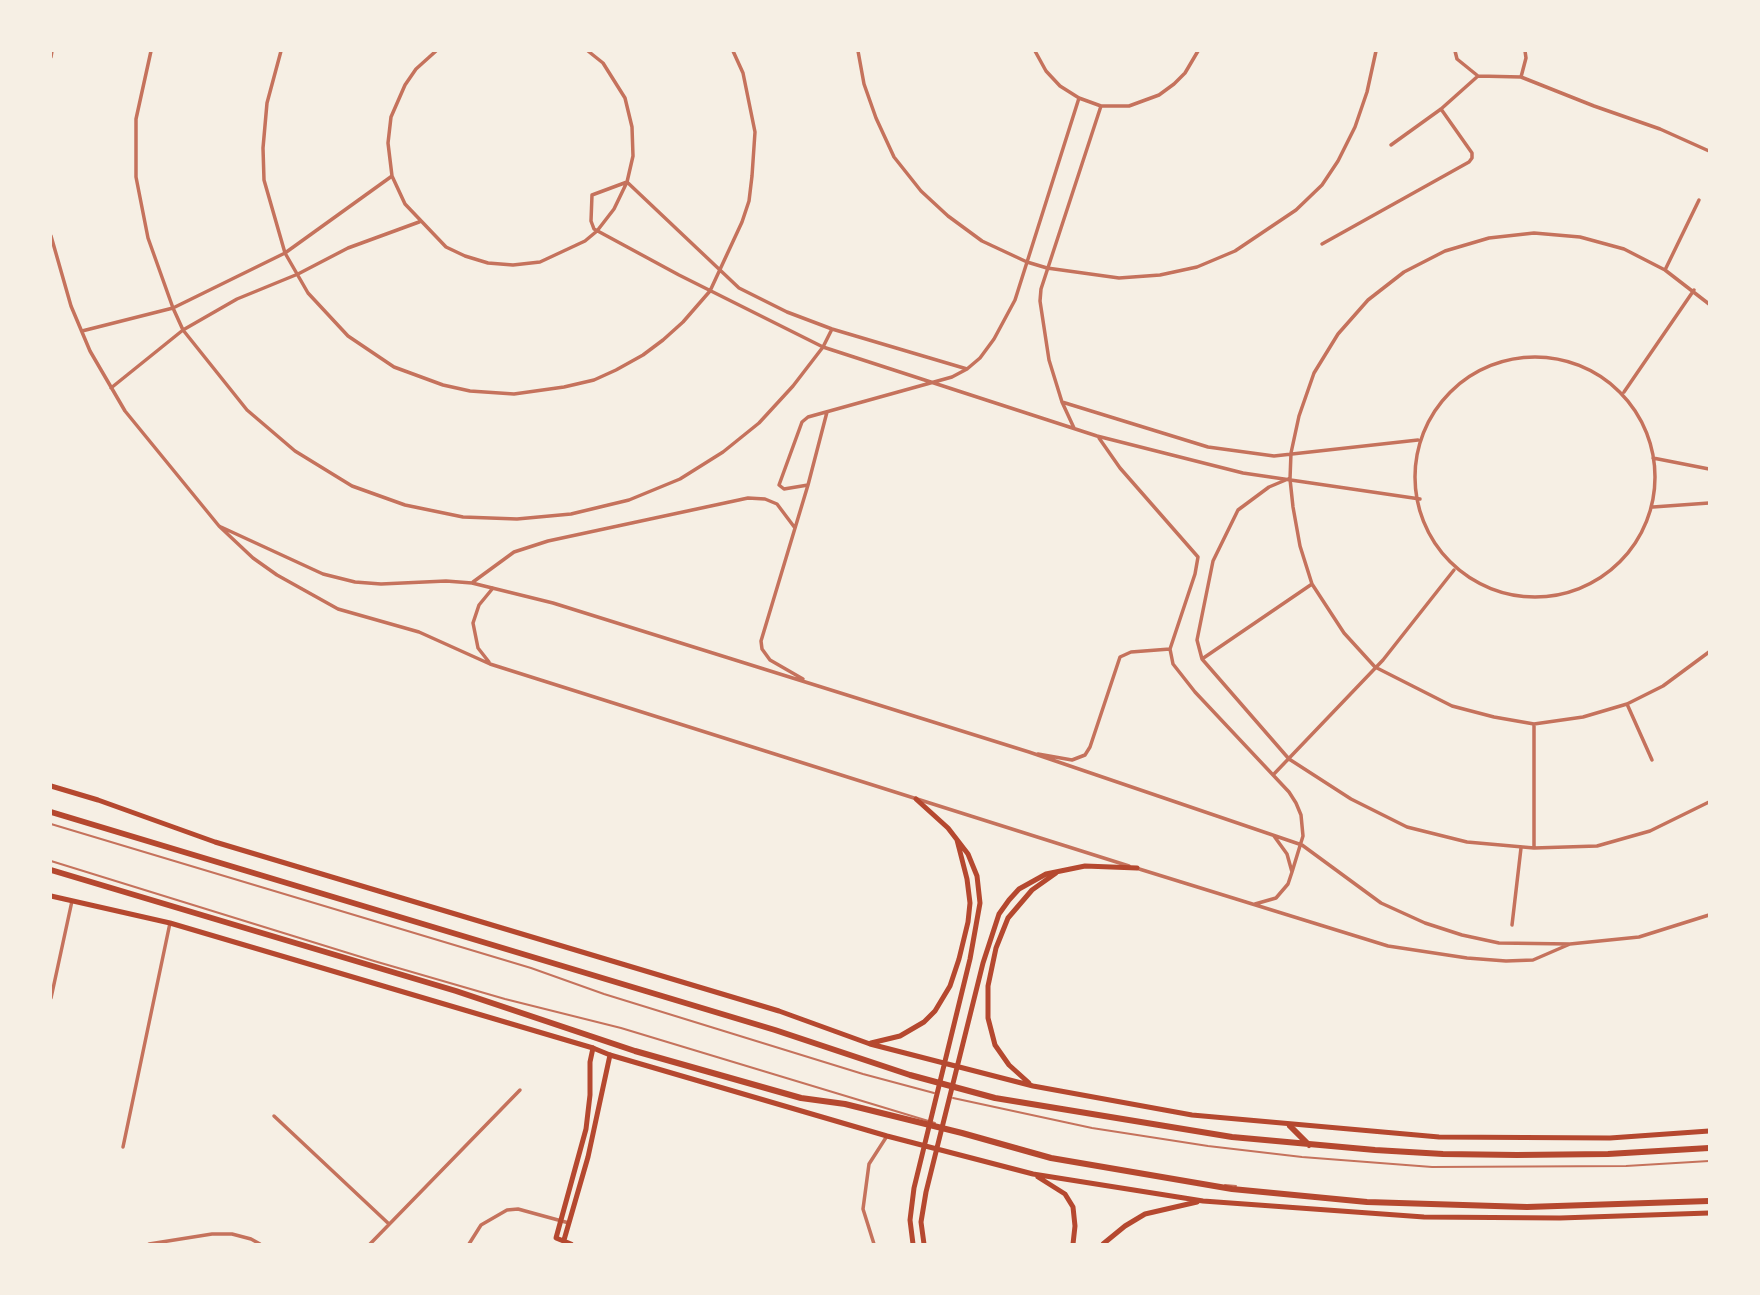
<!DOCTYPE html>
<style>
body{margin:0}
#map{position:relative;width:1760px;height:1295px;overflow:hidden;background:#f6efe4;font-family:"PT Sans",sans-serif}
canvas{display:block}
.frame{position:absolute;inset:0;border:52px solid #f6efe4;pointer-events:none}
</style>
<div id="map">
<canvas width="1760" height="1295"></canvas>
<div class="frame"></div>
</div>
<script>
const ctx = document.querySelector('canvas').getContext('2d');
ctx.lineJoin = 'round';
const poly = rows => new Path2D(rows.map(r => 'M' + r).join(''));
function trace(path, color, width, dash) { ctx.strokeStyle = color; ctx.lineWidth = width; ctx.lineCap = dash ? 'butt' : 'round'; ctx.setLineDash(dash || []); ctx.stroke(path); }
trace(poly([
 [51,824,531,968,604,994,863,1074,934,1093],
 [51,861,374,961,505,999,621,1028,935,1123],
 [953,1098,1092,1128,1208,1146,1302,1157,1432,1167,1626,1166,1709,1161],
 [1225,1185,1236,1186]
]), '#c5725c', 2);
trace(poly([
 [151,51,136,119,136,177,148,238,173,308,183,330,247,410,295,451,352,486,405,505,463,517,517,519,571,514,629,500,680,479,723,452,759,423,793,386,823,347,832,329],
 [281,51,267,103,263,148,264,180,285,253,308,293,348,336,394,367,443,385,470,391,514,394,564,387,594,380,616,370,643,355,663,340,683,322,710,291,742,222,749,201,752,176,755,132,743,73,733,51],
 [436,51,416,69,405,85,391,117,388,143,392,176,405,204,446,247,465,256,488,263,513,265,540,262,585,241,597,231,614,209,627,182,633,156,632,127,625,98,603,63,588,51],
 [858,51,864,84,876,118,894,157,921,191,948,216,982,241,1027,262,1047,268,1119,278,1160,275,1197,267,1235,251,1296,210,1322,185,1338,161,1355,127,1367,92,1376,51],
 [1035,51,1046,71,1060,86,1079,98,1101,106,1129,106,1159,95,1174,84,1185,73,1198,51],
 [1455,51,1457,59,1478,76,1521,77,1594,106,1660,129,1709,151],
 [51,57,52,51],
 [1521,77,1526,58,1525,51],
 [1391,145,1441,109,1478,76],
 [51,236,71,306,90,351,125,411,219,526,253,558,277,575,338,609,419,632,490,664,1129,866],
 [1322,244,1469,162,1472,158,1472,153,1441,109],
 [1665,270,1699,200],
 [1709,304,1665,270,1624,249,1580,237,1534,233,1489,238,1445,251,1404,272,1368,300,1338,334,1314,373,1299,416,1291,453,1290,479,1293,507,1300,546,1312,584,1344,633,1375,667,1452,706,1494,717,1534,724,1583,717,1627,704,1663,686,1709,652],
 [82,331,173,308,285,253,392,176],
 '1415 477a120 120 0 1 1 240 0a120 120 0 1 1-240 0Z',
 [967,369,832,329,787,312,739,288,627,182,592,195,591,221,594,229,679,275,823,347,1097,436,1243,473,1420,499],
 [111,388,183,330,237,299,298,274,348,248,419,222],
 [1624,392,1694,290],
 [1062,402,1208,447,1274,456,1418,440],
 [1074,428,1062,402,1049,360,1040,301,1041,289,1101,106],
 [1099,438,1120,468,1198,557,1195,574,1170,649,1173,664,1195,692,1289,792,1296,803,1301,815,1303,836,1292,872],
 [1653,458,1709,469],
 [1288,479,1269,487,1238,510,1213,561,1197,640,1202,659,1289,759,1351,799,1407,827,1467,842,1534,848,1597,846,1650,831,1709,802],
 [808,485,784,489,779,485,802,422,808,417,952,377,967,369,980,358,994,339,1015,300,1079,98],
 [1653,507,1709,503],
 [221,527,323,574,355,582,381,584,446,581,472,583,553,603,1029,752,1302,845,1381,903,1425,923,1462,935,1499,943,1570,944,1639,937,1709,915],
 [473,582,514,552,548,541,748,498,765,499,777,504,795,528],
 [1202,659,1312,584],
 [489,662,478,648,473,623,479,605,493,588],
 [803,679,770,660,762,649,761,641,808,485,827,412],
 [1627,704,1652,760],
 [1534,724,1534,848],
 [1038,754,1072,760,1085,755,1090,747,1120,657,1131,652,1170,649],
 [1273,775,1383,660,1454,570],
 [1136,868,1388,946,1467,958,1506,961,1533,960,1570,944],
 [1255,904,1276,898,1288,884,1292,872,1287,854,1274,836],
 [1512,925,1521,848],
 [51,998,72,901],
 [274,1116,389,1224],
 [123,1147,170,923],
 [149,1244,212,1234,232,1234,251,1239,260,1244],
 [370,1244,520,1090],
 [469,1244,481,1225,507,1210,518,1209,569,1223],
 [874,1244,863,1209,869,1164,887,1136]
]), '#c5725c', 3.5);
trace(poly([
 [564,1240,588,1157,610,1055],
 [571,1244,556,1238,586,1129,590,1095,590,1062,593,1048]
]), '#b5482f', 5);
trace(poly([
 [51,786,98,800,215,842,779,1011,870,1044,1033,1086,1192,1115,1439,1137,1610,1138,1709,1131],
 [51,896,170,923,593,1048,610,1055,887,1136,1033,1174,1203,1201,1424,1217,1560,1218,1709,1213],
 [871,1043,900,1036,924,1022,935,1011,950,986,959,959,968,922,970,903,967,879,957,840],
 [1029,1083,1009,1065,995,1045,988,1018,988,986,996,948,1008,918,1032,890,1056,873],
 [1038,1177,1065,1194,1073,1207,1075,1226,1073,1244],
 [913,1244,910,1220,914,1188,970,959,980,903,977,876,968,854,948,828,916,799],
 [924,1244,921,1222,926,1192,983,963,999,914,1009,900,1019,889,1046,874,1085,866,1137,868],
 [1103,1244,1125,1226,1145,1214,1197,1202]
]), '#b5482f', 5);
trace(poly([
 [51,812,775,1030,910,1075,995,1098,1232,1137,1375,1150,1443,1154,1517,1155,1608,1154,1709,1148],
 [51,870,456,991,635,1051,801,1098,845,1104,962,1133,1051,1158,1232,1189,1367,1202,1527,1207,1709,1201],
 [1290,1126,1309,1145]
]), '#b5482f', 6);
</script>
